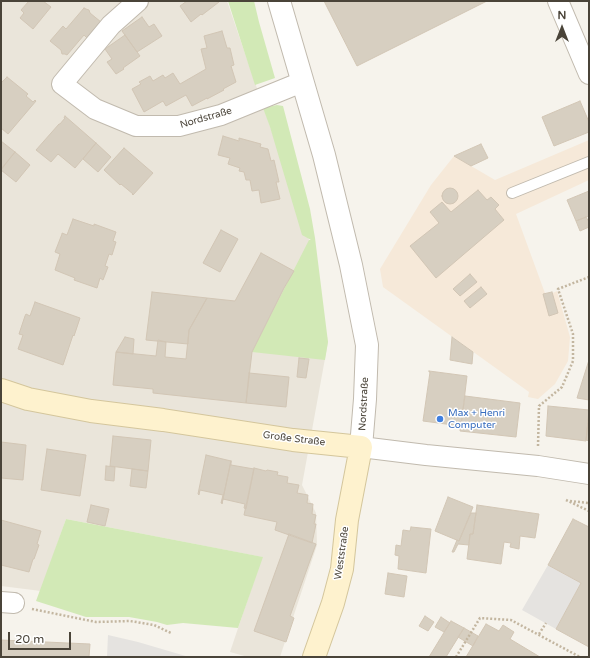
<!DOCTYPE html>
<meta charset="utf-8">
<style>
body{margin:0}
#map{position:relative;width:590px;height:658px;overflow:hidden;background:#f6f3ec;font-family:"Varela Round",sans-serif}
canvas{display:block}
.frame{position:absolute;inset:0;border:2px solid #4a4439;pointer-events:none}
.north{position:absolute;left:542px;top:8px;width:40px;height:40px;-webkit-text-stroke:3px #fff;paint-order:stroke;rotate:0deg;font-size:11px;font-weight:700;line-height:16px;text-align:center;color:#4a4439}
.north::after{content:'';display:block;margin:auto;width:14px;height:18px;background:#4a4439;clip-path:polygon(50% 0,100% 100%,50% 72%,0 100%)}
.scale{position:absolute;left:8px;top:632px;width:63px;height:18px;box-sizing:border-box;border:2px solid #4a4439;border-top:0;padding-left:5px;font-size:12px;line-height:14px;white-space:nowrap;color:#4a4439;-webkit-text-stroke:3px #fff;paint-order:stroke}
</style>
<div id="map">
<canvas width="590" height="658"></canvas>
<div class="frame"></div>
<div class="north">N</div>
<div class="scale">20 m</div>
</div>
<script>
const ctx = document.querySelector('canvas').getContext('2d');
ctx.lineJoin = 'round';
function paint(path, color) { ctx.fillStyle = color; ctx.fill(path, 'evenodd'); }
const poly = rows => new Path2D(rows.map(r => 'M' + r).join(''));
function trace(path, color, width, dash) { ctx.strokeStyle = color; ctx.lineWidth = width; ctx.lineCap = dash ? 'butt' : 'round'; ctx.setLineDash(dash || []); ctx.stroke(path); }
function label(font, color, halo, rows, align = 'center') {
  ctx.font = font + ' "Varela Round",sans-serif'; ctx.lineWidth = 3; ctx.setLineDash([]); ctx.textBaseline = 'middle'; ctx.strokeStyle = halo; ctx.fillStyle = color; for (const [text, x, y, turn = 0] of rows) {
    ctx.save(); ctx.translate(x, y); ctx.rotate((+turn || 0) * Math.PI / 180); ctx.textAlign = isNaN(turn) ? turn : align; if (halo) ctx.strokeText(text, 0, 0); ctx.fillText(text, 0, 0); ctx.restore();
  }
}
paint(poly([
 [1,1,227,1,309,240,328,342,302,485,316,513,317,545,280,657,248,657,230,652,262,557,66,519,41,591,1,586]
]), '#eae5da');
paint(poly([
 [589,140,589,180,516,214,546,296,557,291,570,337,568,361,555,384,538,399,528,397,529,392,383,287,380,269,431,185,454,156,495,180]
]), '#f6e9d9');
paint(poly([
 [228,1,254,1,259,22,275,78,255,85],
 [277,105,283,106,310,209,315,238,328,342,325,360,252,352,309,240,311,240,302,235,270,127,263,108],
 [66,519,263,557,238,628,183,623,167,625,157,622,129,617,86,617,36,601]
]), '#d2e9b6');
paint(poly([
 [548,565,581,583,556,629,522,610],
 [108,635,138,642,189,657,107,657]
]), '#e5e3e0');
const building = poly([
 [29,1,43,1,51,7,33,29,20,18,24,13,21,10,29,1],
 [187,1,218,1,219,2,202,15,201,14,191,22,180,6,187,1],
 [324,1,487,1,357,66,324,1],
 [84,8,86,9,89,10,90,13,101,22,87,38,84,35,67,55,65,54,62,54,61,50,50,41,63,26,66,29,84,8],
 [142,17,149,27,154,24,162,36,137,52,122,31,142,17],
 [222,31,227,48,230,48,234,65,231,66,236,82,223,89,224,90,207,99,207,98,192,106,186,95,166,106,163,101,144,112,132,89,141,84,139,82,150,76,153,81,163,75,165,78,173,73,180,84,206,69,201,49,207,48,204,36,222,31],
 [125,35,140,56,123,68,124,69,116,74,107,62,112,59,105,49,125,35],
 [7,77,28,94,26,96,33,102,35,100,36,101,8,134,1,128,1,83,7,77],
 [580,101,589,122,589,132,554,146,542,117,580,101],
 [65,116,96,143,75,168,58,154,51,162,36,150,59,124,60,124,65,118,64,118,65,116],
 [223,136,239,141,239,138,261,144,260,147,268,149,271,161,274,160,279,182,276,182,280,199,261,203,259,190,252,191,250,180,246,180,244,172,239,171,240,168,228,164,230,158,218,155,223,136],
 [1,141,15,152,1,169,1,141],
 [96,143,111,157,98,172,83,159,96,143],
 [481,144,488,158,471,166,454,156,481,144],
 [124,148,153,173,133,195,132,194,133,194,121,184,120,185,104,170,124,148],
 [15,152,30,165,16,182,1,170,15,152],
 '442 196a8 8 0 1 1 16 0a8 8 0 1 1-16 0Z',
 [478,190,487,200,491,197,499,205,495,209,504,220,436,278,410,246,439,223,430,212,442,202,451,212,478,190],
 [589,191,589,216,576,221,567,200,589,191],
 [586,217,589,222,589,227,580,231,576,221,586,217],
 [73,219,94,226,94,224,116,232,113,241,116,242,112,255,109,254,105,266,108,267,103,280,100,278,97,288,74,280,75,278,55,270,60,254,55,252,62,234,62,233,67,235,73,219],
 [221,230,238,239,220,272,203,263,221,230],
 [261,253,294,271,284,288,252,352,246,403,153,393,153,389,113,385,116,352,156,356,158,340,166,342,165,357,186,359,189,330,207,298,235,301,261,253],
 [470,274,477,282,460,296,453,289,470,274],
 [481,287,487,294,470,308,464,301,481,287],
 [152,292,207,298,189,330,188,344,146,340,152,292],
 [552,292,558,313,549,316,543,294,552,292],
 [35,302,80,318,74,336,73,335,63,365,18,349,23,335,19,334,25,316,26,314,30,316,35,302],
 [125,337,134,339,133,354,116,352,125,337],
 [452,337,473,352,472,364,450,360,452,337],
 [299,358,309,359,306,378,297,377,299,358],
 [589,360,589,400,577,398,589,360],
 [429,371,467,376,461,426,423,421,430,372,429,372,429,371],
 [249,373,289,377,286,407,246,403,249,373],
 [465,396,520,403,516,437,460,431,465,396],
 [548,406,589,410,586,441,546,436,548,406],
 [589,413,589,441,586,440,589,413],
 [113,436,151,440,148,471,110,466,113,436],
 [1,442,26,445,23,480,1,478,1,442],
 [47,449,86,455,80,496,41,490,47,449],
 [206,455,231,461,222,503,221,503,223,495,200,490,199,495,198,494,206,455],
 [231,461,231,465,254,469,246,509,244,508,245,504,223,499,222,504,222,503,231,461],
 [106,466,115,467,114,481,105,480,106,466],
 [254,468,266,471,267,470,278,472,277,475,288,477,287,483,299,485,297,493,308,495,307,503,313,504,312,514,316,515,314,524,316,524,312,543,275,530,277,522,244,515,254,468],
 [132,469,148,471,146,488,130,486,132,469],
 [448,497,473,507,459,541,435,531,448,497],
 [91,505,109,509,105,526,87,522,91,505],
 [477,505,539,514,535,538,520,536,519,549,510,547,511,543,504,542,501,564,467,559,470,534,473,534,477,505],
 [471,513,476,513,473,534,470,534,469,545,458,544,454,552,452,552,457,540,459,541,471,513],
 [573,519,589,527,589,647,556,629,581,583,548,565,573,519],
 [1,520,41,531,37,544,39,545,34,559,33,559,29,572,1,565,1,520],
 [411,527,431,529,426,573,398,569,399,556,395,555,396,545,401,546,403,530,410,531,411,527],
 [289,534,316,544,290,616,294,618,286,642,254,631,289,534],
 [388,573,407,576,404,597,385,594,388,573],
 [425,616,434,622,428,631,419,626,425,616],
 [441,617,450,623,444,632,435,627,441,617],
 [451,621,464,628,446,657,429,657,451,621],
 [486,624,499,631,503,625,514,632,510,639,540,657,466,657,486,624],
 [464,628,478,636,473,646,458,637,464,628],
 [1,640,90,644,89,657,1,657,1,640]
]);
paint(building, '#d7cfc1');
trace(building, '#d2c6b5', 1);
const service = poly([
 [512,193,589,162]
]);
const minor = poly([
 [138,1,111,25,62,84,95,109,136,126,179,126,221,115,302,82],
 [558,1,589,74],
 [361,447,426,455,538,466,589,474],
 [1,602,14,603]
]);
const tertiary = poly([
 [279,1,324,155,351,265,367,345,365,399,361,447]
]);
const secondary = poly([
 [1,390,28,399,91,411,163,420,293,440,361,447,347,520,342,569,333,603,314,657]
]);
trace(service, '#c1baae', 12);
trace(minor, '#c1baae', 22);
trace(tertiary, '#c1baae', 24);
trace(secondary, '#d4c69c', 24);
trace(poly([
 [538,446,539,406,562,387,573,361,573,334,558,289,589,277],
 [566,500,589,511],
 [570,501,589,503],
 [32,609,96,622,130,621,154,625,171,633],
 [539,634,546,623],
 [456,657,480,618,511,620,580,657]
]), '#c3b6a0', 2.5, [2, 2]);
trace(service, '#fff', 10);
trace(minor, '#fff', 20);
trace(tertiary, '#fff', 22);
trace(secondary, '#fef2ce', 22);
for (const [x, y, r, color] of [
 [440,419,4,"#3f7fe0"]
]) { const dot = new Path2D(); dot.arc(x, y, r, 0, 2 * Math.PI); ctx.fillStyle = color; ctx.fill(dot); trace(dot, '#fff', 1.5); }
label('10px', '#4a4439', '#fff', [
 ["Nordstraße",206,118,-16],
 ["Nordstraße",364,404,-87],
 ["Große Straße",294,439,7],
 ["Weststraße",342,553,-82]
]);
label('10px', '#366cbe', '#fff', [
 ["Max + Henri",448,413],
 ["Computer",448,425]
], 'left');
</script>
